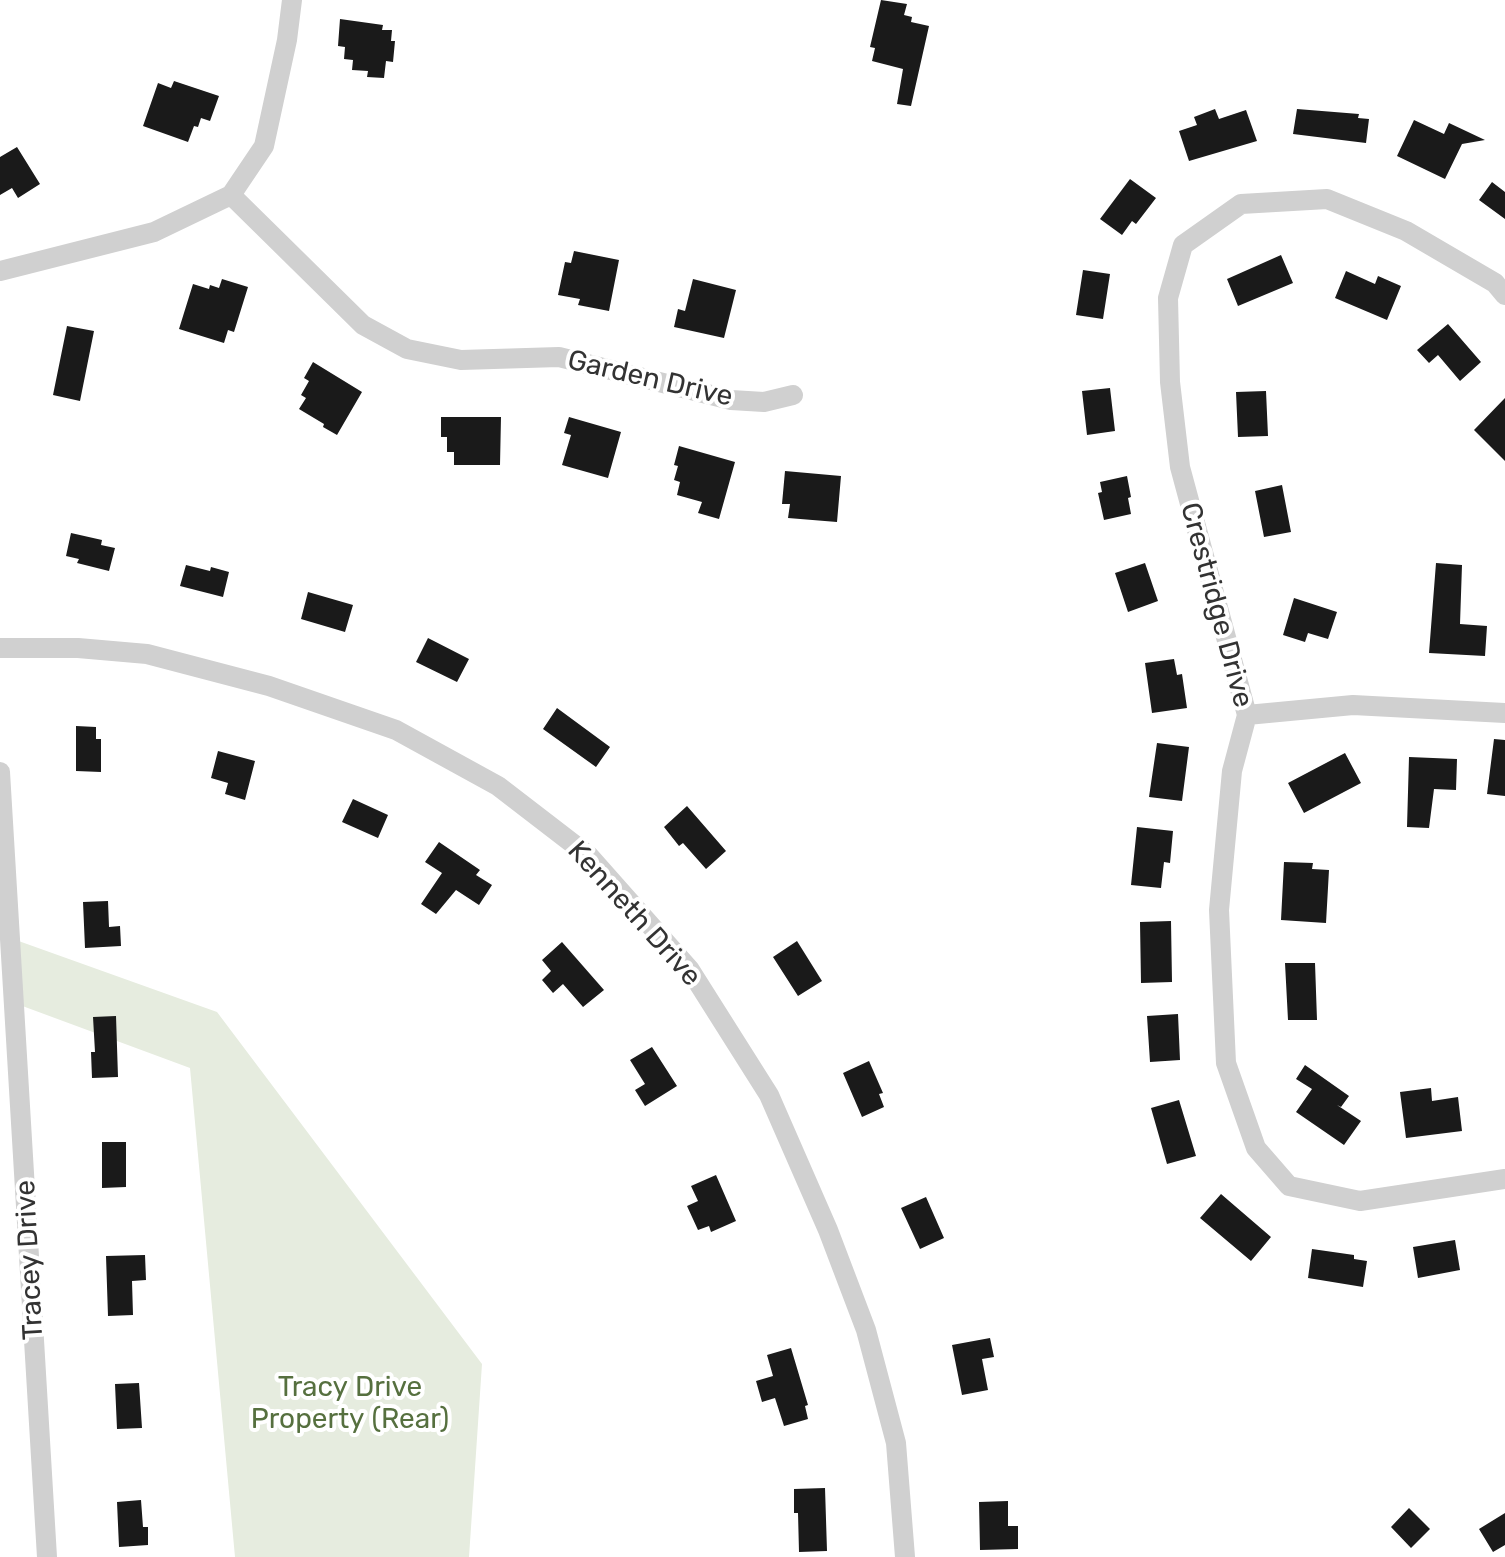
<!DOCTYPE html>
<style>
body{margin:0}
canvas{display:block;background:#fff}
</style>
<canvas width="1505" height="1557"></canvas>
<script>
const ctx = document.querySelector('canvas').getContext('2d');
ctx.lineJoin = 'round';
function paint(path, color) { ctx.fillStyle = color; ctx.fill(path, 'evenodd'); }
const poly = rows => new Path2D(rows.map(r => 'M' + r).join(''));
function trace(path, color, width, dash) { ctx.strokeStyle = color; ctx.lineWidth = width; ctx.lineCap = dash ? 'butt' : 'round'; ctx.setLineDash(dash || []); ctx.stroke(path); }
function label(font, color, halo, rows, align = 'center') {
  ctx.font = font + ' Rubik,sans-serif'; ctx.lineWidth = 8; ctx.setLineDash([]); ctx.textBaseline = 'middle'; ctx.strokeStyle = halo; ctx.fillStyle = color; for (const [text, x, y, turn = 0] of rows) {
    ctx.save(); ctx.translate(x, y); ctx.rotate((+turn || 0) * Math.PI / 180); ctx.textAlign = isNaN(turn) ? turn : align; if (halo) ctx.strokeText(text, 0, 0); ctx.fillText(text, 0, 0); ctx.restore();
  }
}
paint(poly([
 [13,939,217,1012,482,1364,469,1557,235,1557,190,1068,17,1004]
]), '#e6ecdf');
paint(poly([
 [881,0,907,4,904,15,912,17,911,22,929,26,911,106,897,104,903,69,872,61,875,48,870,47],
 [340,19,383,25,382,30,392,30,391,41,395,41,393,62,386,61,384,78,367,77,368,71,352,70,353,60,344,59,345,47,338,46],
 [174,81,219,96,210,121,201,118,198,127,194,126,188,142,143,126,158,83,171,88],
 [1215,109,1219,119,1246,110,1257,141,1189,161,1179,131,1197,125,1194,117],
 [1297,109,1359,114,1358,118,1369,119,1366,143,1293,134],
 [1414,120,1444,134,1449,123,1485,140,1462,144,1445,179,1397,156],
 [17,147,40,184,18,198,12,188,0,195,0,157],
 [1130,179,1156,198,1136,224,1132,221,1122,235,1100,219],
 [1492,182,1505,192,1505,219,1479,200],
 [574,251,619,260,609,311,578,305,580,299,558,295,565,262,571,263],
 [1281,255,1293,283,1238,306,1227,279],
 [1083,270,1110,274,1103,319,1076,315],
 [1346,271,1375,284,1378,276,1401,286,1387,320,1335,298],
 [222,279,248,287,234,332,228,330,224,343,179,329,193,284,209,289,210,285,219,288],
 [693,279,736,290,724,338,674,327,678,309,685,311],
 [1448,324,1481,362,1460,381,1438,355,1429,363,1417,350],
 [67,326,94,331,80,401,53,395],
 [313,362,362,392,337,435,323,427,324,424,299,409,306,398,301,395,309,381,304,378],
 [1110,388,1115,431,1087,435,1082,391],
 [1266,391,1268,436,1238,437,1236,392],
 [1505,398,1505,461,1474,430],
 [441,417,501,417,500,465,454,465,454,452,447,452,447,437,441,437],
 [569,417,621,432,608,478,562,465,571,435,564,433],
 [679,446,735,462,719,519,698,513,702,502,677,495,680,482,674,480,678,466,674,465],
 [785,471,841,476,837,522,788,518,790,504,782,504],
 [1127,476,1131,497,1128,498,1131,514,1104,520,1098,493,1102,492,1100,482],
 [1282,485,1291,532,1264,537,1255,491],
 [71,533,102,540,101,545,115,548,109,571,77,563,79,559,66,556],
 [1145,563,1158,601,1128,612,1115,573],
 [1436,563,1462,565,1460,624,1487,626,1485,656,1429,653],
 [186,565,210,571,211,567,229,572,223,597,180,586],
 [308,592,353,605,345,632,301,619],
 [1294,598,1337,612,1328,639,1308,633,1305,642,1283,635],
 [428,638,469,659,457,682,416,662],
 [1174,659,1177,675,1182,674,1187,708,1152,713,1145,663],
 [557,708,610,747,596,767,543,729],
 [76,726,96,727,96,739,101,739,101,772,76,771],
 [1494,739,1505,740,1505,796,1487,794],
 [1157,743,1189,747,1182,801,1149,797],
 [218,751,255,761,245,800,225,794,228,783,211,778],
 [1345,753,1361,783,1304,813,1288,783],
 [1409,757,1457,759,1456,790,1434,789,1429,828,1407,827],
 [353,799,388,815,378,838,342,822],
 [687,806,726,851,706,869,683,843,679,846,664,827],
 [1137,827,1173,831,1170,863,1164,862,1161,888,1131,885],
 [439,842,480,870,476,875,492,885,479,905,456,890,436,914,421,904,442,873,425,862],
 [1284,862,1313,863,1312,869,1329,870,1326,923,1281,920],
 [108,901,109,927,120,926,121,946,85,948,83,902],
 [1171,921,1172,982,1141,983,1140,922],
 [797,941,822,981,798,996,773,957],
 [562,942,604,990,583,1007,563,984,553,993,542,980,551,971,542,960],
 [1285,963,1315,963,1317,1020,1288,1020],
 [1178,1014,1180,1060,1150,1062,1147,1016],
 [116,1016,118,1077,92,1078,91,1052,95,1052,93,1017],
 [652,1047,677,1086,645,1106,635,1090,645,1084,630,1060],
 [869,1061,883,1093,879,1094,884,1107,862,1117,843,1073],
 [1305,1065,1349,1096,1341,1107,1337,1105,1361,1121,1344,1145,1296,1112,1312,1089,1296,1079],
 [1431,1088,1432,1101,1458,1097,1462,1131,1406,1138,1400,1092],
 [1179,1100,1196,1156,1167,1164,1151,1108],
 [102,1142,126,1142,126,1187,102,1188],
 [716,1175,736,1221,711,1232,709,1226,698,1230,687,1206,698,1201,691,1186],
 [1221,1194,1271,1237,1251,1261,1200,1218],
 [926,1197,944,1238,920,1249,901,1208],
 [1455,1240,1460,1270,1418,1278,1413,1247],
 [1312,1249,1354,1255,1354,1259,1367,1261,1363,1287,1308,1278],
 [145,1255,146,1280,132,1281,133,1315,108,1316,106,1256],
 [990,1338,994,1357,982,1359,988,1390,962,1395,952,1345],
 [791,1348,808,1405,805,1406,808,1419,784,1426,775,1398,762,1402,756,1381,773,1376,767,1355],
 [139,1383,142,1428,117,1429,115,1384],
 [825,1488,827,1551,799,1552,798,1513,794,1513,794,1489],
 [141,1500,143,1527,148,1527,148,1545,119,1547,117,1502],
 [1008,1501,1008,1526,1018,1526,1018,1549,980,1550,979,1502],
 [1409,1508,1430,1529,1411,1548,1391,1527],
 [1505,1513,1505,1545,1493,1552,1479,1529]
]), '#1a1a1a');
trace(poly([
 [231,195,363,325,407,349,461,360,559,357,731,400,764,402,793,395],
 [0,271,154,232,231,195,264,146,287,40,292,0],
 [1505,295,1495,283,1406,231,1327,199,1241,204,1183,245,1168,298,1170,382,1180,467,1247,715,1232,771,1219,910,1226,1063,1256,1148,1289,1186,1360,1201,1505,1179],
 [0,648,78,648,147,654,269,686,396,730,498,786,589,856,690,970,769,1095,828,1230,866,1330,896,1443,905,1557],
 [1247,715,1353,705,1505,713],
 [0,772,47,1557]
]), '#d0d0d0', 20);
label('28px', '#333', '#fff', [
 ["Garden Drive",650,379,13],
 ["Crestridge Drive",1216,605,75],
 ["Kenneth Drive",634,914,48],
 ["Tracey Drive",30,1260,-93]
]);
label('28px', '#56703f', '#fff', [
 ["Tracy Drive",350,1388],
 ["Property (Rear)",350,1420]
]);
</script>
